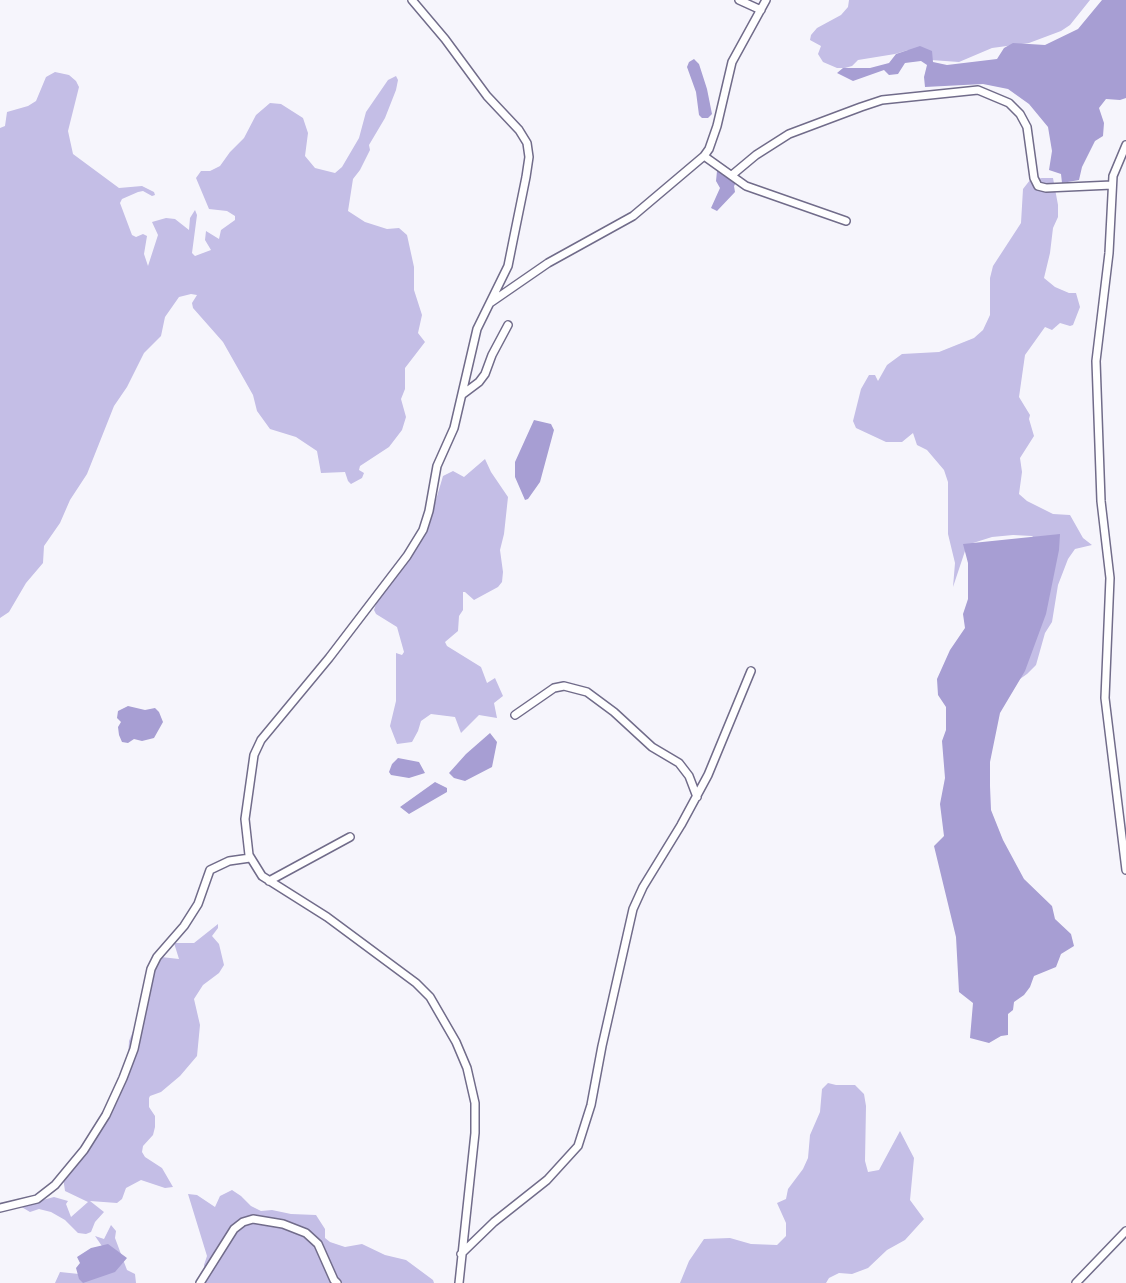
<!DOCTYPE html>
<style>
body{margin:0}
canvas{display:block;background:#f6f5fc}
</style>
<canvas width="1126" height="1283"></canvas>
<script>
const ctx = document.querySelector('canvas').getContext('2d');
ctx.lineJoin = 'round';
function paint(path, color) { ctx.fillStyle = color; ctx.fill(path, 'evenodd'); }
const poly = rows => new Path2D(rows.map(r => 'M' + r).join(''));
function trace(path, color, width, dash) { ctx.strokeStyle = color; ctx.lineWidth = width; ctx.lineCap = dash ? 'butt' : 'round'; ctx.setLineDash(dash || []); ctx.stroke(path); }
paint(poly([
 [849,0,1090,0,1070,25,1061,31,1029,43,992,48,959,62,931,60,908,50,895,54,858,60,852,66,845,68,837,68,823,62,818,54,821,46,810,40,811,35,817,28,841,15,848,7],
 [55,72,69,75,76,81,79,87,68,131,73,154,119,188,142,186,154,192,155,195,152,196,143,191,138,192,122,199,120,203,132,235,136,237,143,234,147,236,144,254,148,266,158,235,152,222,166,218,175,219,189,230,190,218,195,210,197,215,192,253,195,256,211,250,205,240,206,231,219,239,221,230,235,220,235,216,227,211,209,209,196,178,201,171,210,171,220,166,230,152,244,138,256,115,270,103,281,104,303,118,308,133,305,156,315,168,335,173,342,167,359,138,366,112,388,80,396,76,398,80,396,90,385,118,369,145,370,150,360,170,353,179,348,211,365,222,387,229,399,228,407,235,414,267,414,290,422,315,418,333,425,342,405,368,405,389,401,399,406,417,402,430,389,447,360,466,359,470,364,473,362,478,351,484,348,481,345,472,321,473,317,451,296,437,270,429,257,411,253,395,223,342,193,308,192,303,197,295,191,294,179,297,165,317,161,336,144,353,127,387,114,406,87,474,70,500,60,523,44,546,43,563,26,583,9,612,0,618,0,128,5,126,7,112,28,106,36,101,46,77],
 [1042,178,1053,178,1058,205,1058,217,1053,228,1050,253,1044,278,1055,287,1069,293,1076,293,1080,307,1073,325,1070,326,1060,323,1052,330,1045,327,1025,355,1019,397,1030,415,1029,419,1034,436,1020,458,1022,472,1019,494,1027,501,1053,514,1070,515,1083,538,1092,545,1075,549,1068,559,1058,585,1052,622,1045,633,1036,665,1027,674,999,694,1038,541,1032,536,1013,535,992,537,973,543,965,551,953,587,955,563,948,534,948,482,944,470,927,450,917,445,913,433,902,442,886,442,856,428,853,421,861,389,869,375,875,375,878,381,887,365,902,354,939,352,974,338,983,330,990,315,990,278,993,266,1021,223,1023,189,1030,180],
 [485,459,491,472,508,497,504,534,500,550,503,572,502,582,498,587,474,600,465,592,463,592,463,610,459,616,458,631,445,642,447,646,481,667,487,683,495,678,503,696,494,703,497,718,479,715,461,733,455,717,431,714,421,721,418,731,412,742,397,744,390,726,396,701,396,653,402,655,404,652,397,627,376,614,374,610,376,604,430,520,443,476,453,471,464,477],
 [218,924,218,928,212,936,219,944,224,965,219,973,203,985,194,999,200,1025,197,1056,180,1076,161,1092,150,1096,149,1098,149,1107,155,1116,155,1127,153,1135,143,1146,142,1152,145,1157,162,1168,173,1187,165,1188,141,1180,126,1188,122,1199,117,1203,90,1201,104,1212,95,1222,91,1232,86,1234,78,1233,65,1220,51,1212,39,1209,30,1212,20,1206,54,1197,68,1201,66,1204,71,1217,88,1202,65,1191,63,1177,94,1140,123,1087,121,1074,128,1058,129,1041,143,1007,149,968,161,957,179,959,174,943,194,943],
 [828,1083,836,1085,855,1085,864,1094,866,1106,865,1161,868,1172,879,1170,900,1131,914,1158,910,1200,924,1219,905,1240,887,1250,868,1268,852,1274,839,1273,829,1278,826,1283,680,1283,689,1261,704,1239,730,1238,751,1244,777,1245,786,1236,786,1223,777,1203,786,1199,788,1189,803,1169,808,1158,810,1135,820,1112,822,1089],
 [232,1190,241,1196,251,1206,261,1211,272,1210,291,1214,316,1215,325,1229,325,1238,330,1242,345,1247,362,1244,385,1255,406,1260,433,1280,434,1283,206,1283,204,1265,207,1256,188,1194,197,1195,215,1207,220,1196],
 [111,1225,116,1231,115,1238,127,1270,135,1274,136,1283,55,1283,60,1272,79,1274,106,1252,95,1236,104,1239]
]), '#c4bee6');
paint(poly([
 [1102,0,1126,0,1126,98,1120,100,1106,99,1099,108,1104,123,1103,136,1095,141,1082,167,1079,180,1062,183,1061,174,1049,170,1052,151,1048,127,1029,104,1008,89,983,84,925,87,924,77,927,65,921,61,905,63,898,74,889,75,884,70,853,81,837,73,843,68,870,68,889,63,896,54,920,46,932,51,933,62,947,65,997,59,1004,48,1013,43,1045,45,1078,29],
 [694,59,699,64,707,89,712,114,708,118,702,118,699,115,696,92,687,67,689,62],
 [720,167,738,180,734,186,735,192,717,211,711,208,720,188,716,181,717,171],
 [534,420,551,424,554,430,540,482,528,499,525,500,515,477,515,462],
 [1060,534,1059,550,1046,614,1025,671,1000,713,990,762,990,786,991,810,1003,840,1024,879,1052,906,1055,919,1071,934,1074,946,1061,954,1056,967,1034,976,1030,987,1024,995,1014,1002,1013,1010,1008,1014,1008,1035,1001,1036,989,1043,970,1038,973,1003,959,992,956,937,934,846,944,836,940,804,945,778,942,741,946,730,946,707,938,695,937,679,950,650,965,628,963,614,968,599,968,563,963,544],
 [128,706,145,710,155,708,159,712,163,722,154,738,142,741,134,739,128,743,122,742,119,735,118,727,121,722,117,718,118,711],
 [490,733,497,742,492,767,465,781,454,778,449,773,466,754],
 [398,758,419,762,425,773,409,778,391,775,389,772,392,764],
 [435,782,447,788,447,792,409,814,400,807],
 [108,1244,127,1258,115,1272,83,1283,79,1279,76,1268,80,1263,77,1257,91,1248]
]), '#a79ed3');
const street = poly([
 [412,0,445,39,487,96,519,130,527,143,529,157,526,177,513,241,508,266,477,329,454,428,437,466,429,511,423,530,407,556,329,658,261,740,254,755,245,819,249,855,262,876,327,917,416,983,430,997,456,1042,467,1068,475,1103,475,1133,459,1283],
 [739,0,761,10],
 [1126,145,1113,176,1109,253,1096,361,1101,501,1110,578,1105,698,1126,870],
 [704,156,746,186,846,221],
 [732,175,756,155,789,134,861,107,882,100,978,90,1009,103,1020,114,1027,127,1034,178,1038,186,1046,188,1112,185],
 [490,303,548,263,633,216,704,156,709,149,717,126,732,62,766,0],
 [463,394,479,382,485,374,492,355,508,325],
 [515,715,554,688,564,686,587,692,614,712,652,747,679,763,689,776,697,797],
 [269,881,350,837],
 [0,1208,37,1199,55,1185,84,1150,106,1115,123,1078,134,1049,151,969,157,957,184,926,198,904,210,870,229,861,250,858],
 [461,1254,494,1222,547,1180,578,1146,591,1105,602,1046,633,909,643,887,681,825,708,775,751,671],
 [200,1283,234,1229,243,1222,253,1219,283,1224,306,1233,318,1244,334,1280,337,1283],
 [1076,1283,1126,1231]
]);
trace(street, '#716c8a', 10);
trace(street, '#fff', 7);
</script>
